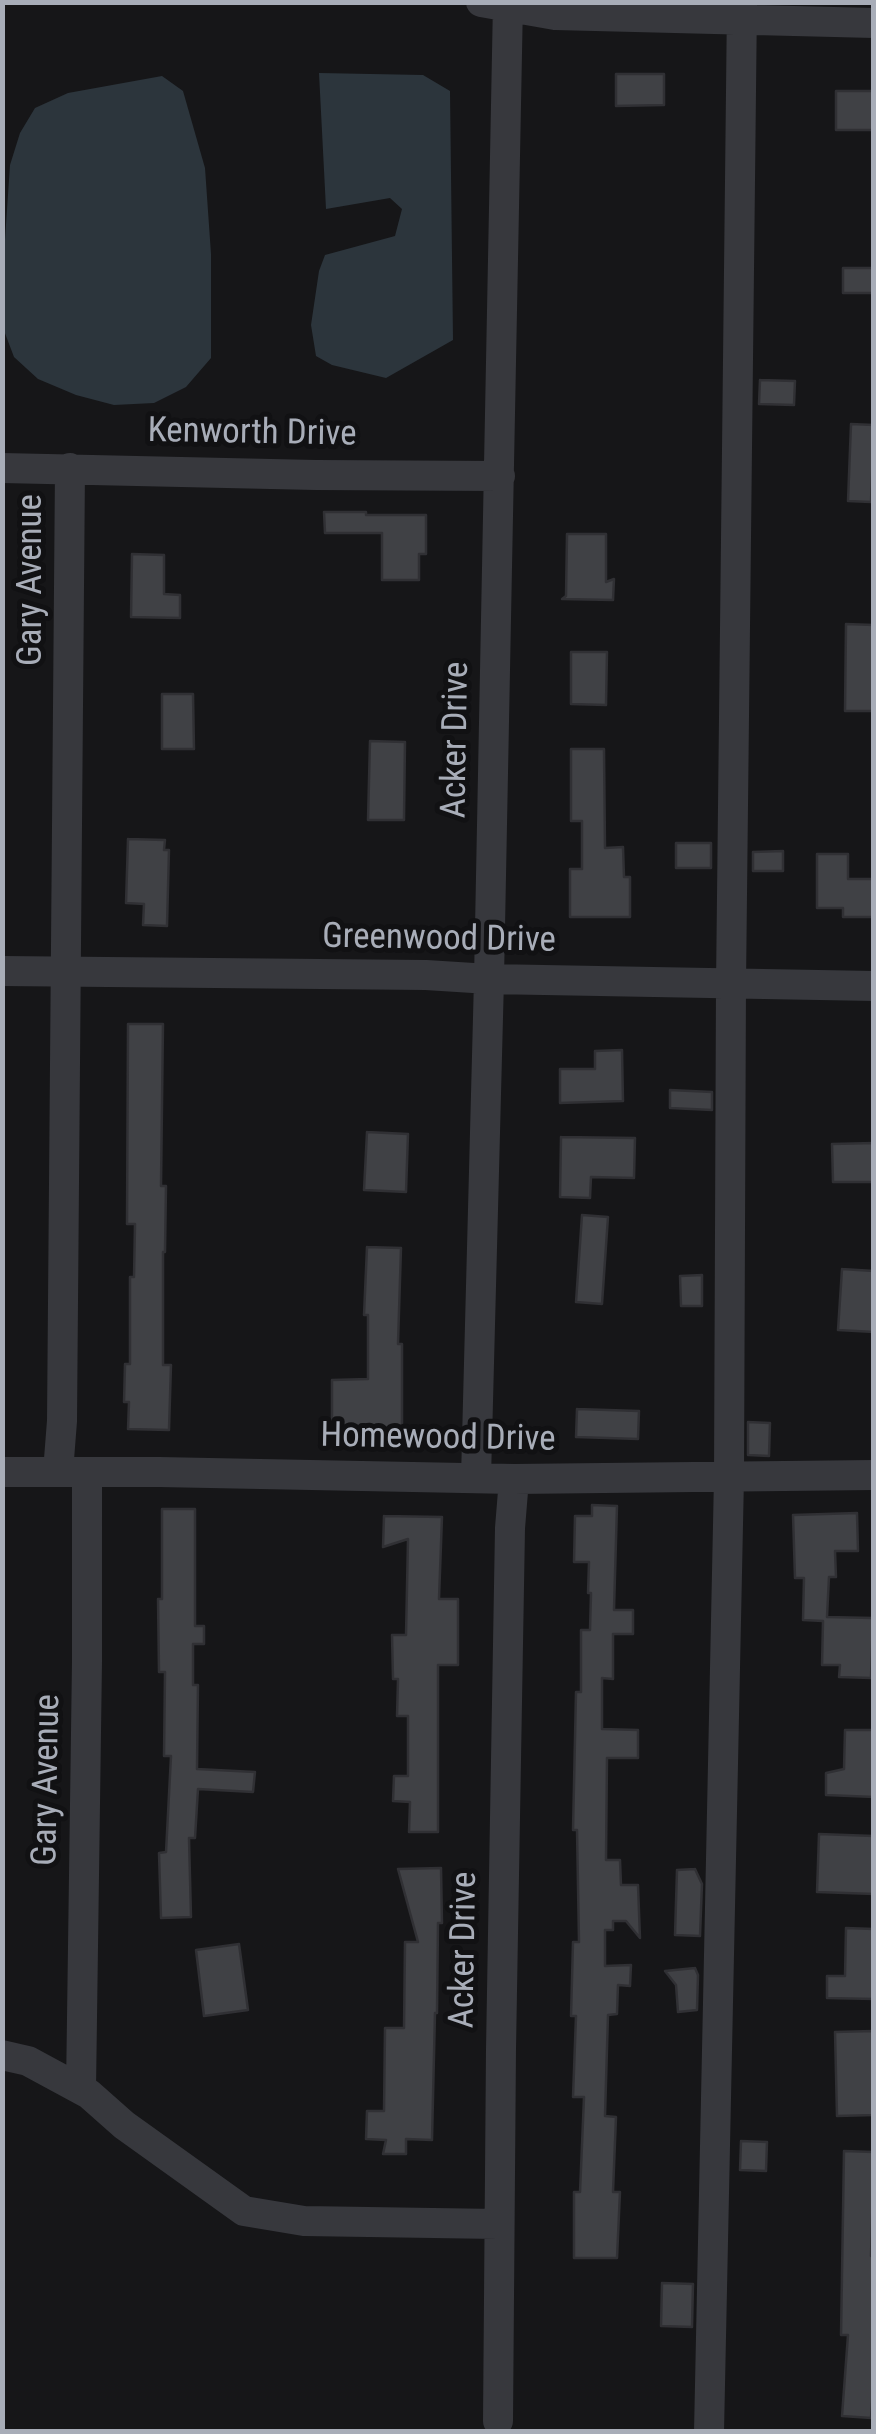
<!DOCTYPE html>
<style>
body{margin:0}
#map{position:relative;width:876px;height:2434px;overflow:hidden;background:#161618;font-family:"Roboto Condensed",sans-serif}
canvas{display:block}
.frame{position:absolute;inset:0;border:5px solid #a8adb8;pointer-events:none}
</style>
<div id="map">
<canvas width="876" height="2434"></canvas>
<div class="frame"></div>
</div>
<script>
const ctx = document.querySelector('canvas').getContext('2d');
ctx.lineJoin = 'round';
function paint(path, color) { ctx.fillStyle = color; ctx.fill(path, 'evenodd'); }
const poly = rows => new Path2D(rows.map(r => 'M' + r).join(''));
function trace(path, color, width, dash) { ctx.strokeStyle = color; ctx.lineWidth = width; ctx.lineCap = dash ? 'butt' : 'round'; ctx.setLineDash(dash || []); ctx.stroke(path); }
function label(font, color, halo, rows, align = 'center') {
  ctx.font = font + ' "Roboto Condensed",sans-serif'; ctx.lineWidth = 10; ctx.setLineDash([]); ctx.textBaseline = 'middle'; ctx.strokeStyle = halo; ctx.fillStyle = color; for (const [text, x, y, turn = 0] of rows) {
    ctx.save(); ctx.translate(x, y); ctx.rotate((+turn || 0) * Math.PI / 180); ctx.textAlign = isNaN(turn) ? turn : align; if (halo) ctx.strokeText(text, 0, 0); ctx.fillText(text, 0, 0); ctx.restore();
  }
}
paint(poly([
 [319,73,423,75,450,91,453,340,386,378,332,365,316,356,311,325,319,271,325,255,395,236,402,209,390,198,326,209],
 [162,76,183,91,205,168,211,254,211,358,186,387,154,403,114,405,76,395,38,379,14,357,3,328,3,269,10,165,20,133,35,108,68,93]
]), '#2c353c');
const building = poly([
 [616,74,664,74,664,105,616,106,616,74],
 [836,91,874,91,874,130,836,130,836,91],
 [843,268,874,268,874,293,843,293,843,268],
 [760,380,795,381,794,405,759,404,760,380],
 [851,424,874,425,871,502,848,501,851,424],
 [324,512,366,512,366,515,426,515,426,554,419,554,419,580,382,580,382,533,325,533,324,512],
 [567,534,606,534,606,582,614,579,613,600,562,599,566,596,567,534],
 [132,554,164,555,164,594,180,595,180,618,131,617,132,554],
 [846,624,874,625,874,711,845,711,846,624],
 [571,652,607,652,606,705,571,704,571,652],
 [162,694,193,694,194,749,162,749,162,694],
 [370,741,405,742,404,820,368,820,370,741],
 [571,749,604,749,605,848,623,847,624,877,630,877,630,917,570,917,570,869,582,869,582,821,571,821,571,749],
 [128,839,165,840,164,850,169,850,167,926,143,925,144,904,126,903,128,839],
 [676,843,711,843,711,868,676,868,676,843],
 [783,851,783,871,753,871,753,852,783,851],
 [817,854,848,854,848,879,874,879,874,917,843,917,843,908,817,908,817,854],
 [128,1024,163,1024,161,1186,166,1186,165,1252,163,1252,163,1365,171,1365,169,1430,128,1429,129,1402,124,1402,125,1364,130,1364,130,1277,134,1277,135,1224,127,1224,128,1024],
 [622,1050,623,1101,560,1103,560,1069,595,1069,595,1051,622,1050],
 [670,1090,712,1092,712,1110,670,1108,670,1090],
 [367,1132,408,1134,406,1192,364,1190,367,1132],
 [561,1137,635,1138,634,1178,591,1177,590,1198,560,1197,561,1137],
 [874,1143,874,1182,833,1182,832,1144,874,1143],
 [582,1215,608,1217,602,1304,576,1302,582,1215],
 [367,1247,401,1248,398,1344,402,1344,402,1435,332,1436,332,1380,368,1379,368,1315,364,1315,367,1247],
 [842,1269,874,1271,874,1332,838,1330,842,1269],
 [702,1275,702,1306,681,1306,680,1276,702,1275],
 [577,1409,639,1411,638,1439,576,1437,577,1409],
 [748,1422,770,1423,769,1456,748,1455,748,1422],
 [592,1505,617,1506,614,1610,633,1610,633,1634,613,1634,613,1679,602,1678,602,1729,638,1730,638,1758,607,1758,606,1860,620,1860,621,1885,638,1885,640,1938,626,1921,613,1921,613,1930,605,1930,605,1966,631,1965,630,1986,618,1985,617,2014,608,2015,605,2116,616,2117,613,2192,620,2192,617,2258,574,2258,574,2192,580,2192,584,2097,573,2097,576,2016,571,2016,573,1942,579,1942,577,1830,573,1830,576,1692,581,1692,581,1630,590,1630,591,1593,588,1593,589,1562,574,1562,575,1516,592,1516,592,1505],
 [162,1509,195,1509,195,1626,204,1626,204,1644,193,1644,193,1685,198,1685,197,1769,255,1772,253,1792,198,1789,195,1838,189,1838,191,1917,161,1918,159,1853,166,1852,171,1756,164,1756,165,1672,159,1672,158,1599,162,1599,162,1509],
 [857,1513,858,1551,835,1551,836,1577,829,1577,827,1617,873,1618,871,1678,839,1677,840,1665,822,1665,823,1621,803,1620,804,1578,795,1578,793,1515,857,1513],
 [384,1516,442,1517,439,1599,458,1599,458,1665,438,1665,438,1832,409,1832,410,1802,393,1801,394,1776,408,1776,408,1716,397,1716,398,1679,393,1679,392,1635,406,1635,408,1539,383,1547,384,1516],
 [845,1730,874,1730,874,1797,826,1795,826,1773,844,1769,845,1730],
 [819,1834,874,1836,874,1894,817,1892,819,1834],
 [441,1868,442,1923,438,1923,437,2013,435,2013,432,2140,406,2139,406,2154,383,2154,386,2140,366,2139,367,2111,384,2111,385,2028,404,2028,405,1942,418,1942,398,1869,441,1868],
 [695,1869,702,1884,700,1936,675,1935,677,1870,695,1869],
 [846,1928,874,1929,874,1999,827,1998,827,1976,845,1976,846,1928],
 [239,1944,248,2010,204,2016,196,1950,239,1944],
 [695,1968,698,1975,697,2010,678,2012,676,1985,665,1971,695,1968],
 [873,2031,874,2115,837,2116,835,2032,873,2031],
 [741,2141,767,2142,766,2171,740,2170,741,2141],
 [844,2151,874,2152,871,2256,874,2256,874,2373,871,2418,842,2416,848,2335,841,2335,844,2151],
 [662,2283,693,2284,692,2327,661,2326,662,2283]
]);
paint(building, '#404145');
trace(building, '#303034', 2.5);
trace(poly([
 [481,2,555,15,874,23],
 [2,468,316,475,500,476],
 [2,971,426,975,489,979,874,986],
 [2,1472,159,1472,514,1479,874,1475],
 [58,1472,62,1421,70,468],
 [476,1478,489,979,508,2],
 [2,2055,28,2061,89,2094,124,2125,244,2211,304,2221,498,2224],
 [81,2089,87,1661,87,1472],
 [498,2421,501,2049,510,1528,514,1479],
 [709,2432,729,1477,731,984,742,2]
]), '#37383d', 30);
label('35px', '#a8adb8', '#111113', [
 ["Kenworth Drive",252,434,1],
 ["Gary Avenue",32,580,-90],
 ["Acker Drive",457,740,-89],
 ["Greenwood Drive",439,940,1],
 ["Homewood Drive",438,1439,1],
 ["Gary Avenue",48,1780,-89],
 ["Acker Drive",465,1950,-89]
]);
</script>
